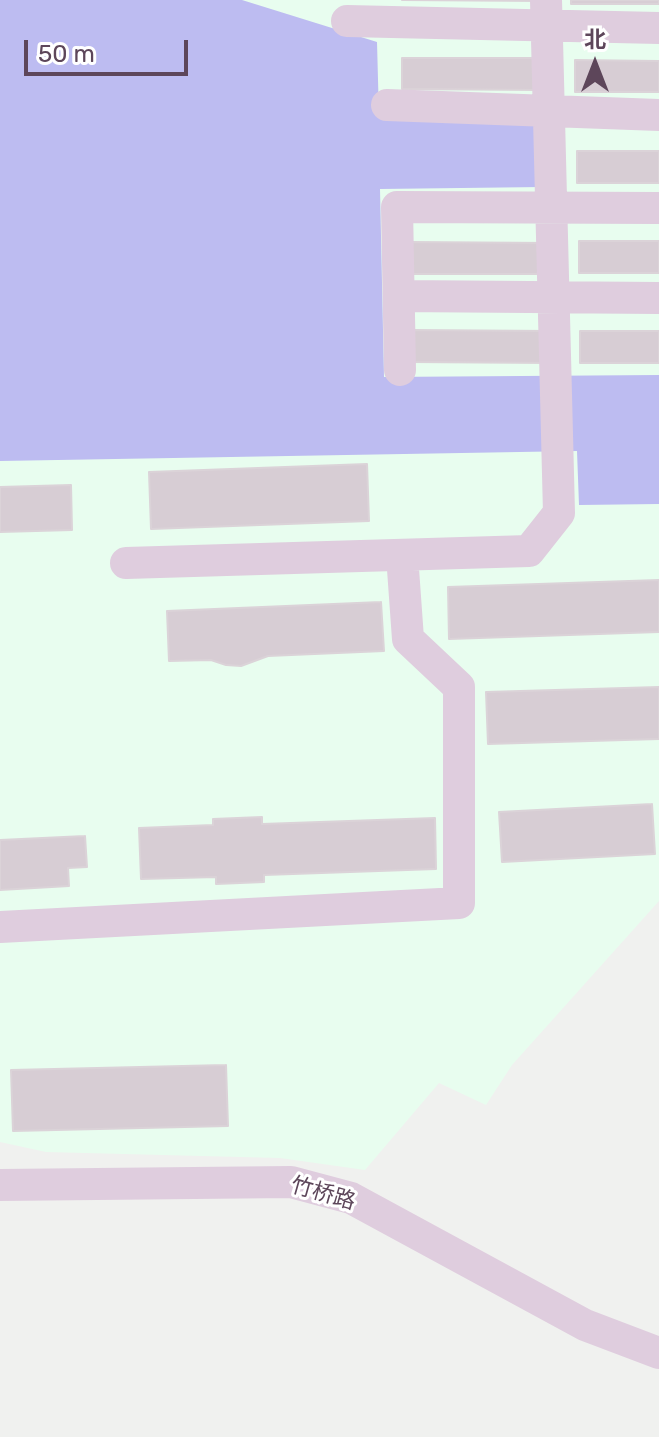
<!DOCTYPE html>
<meta charset="utf-8">
<style>
body{margin:0}
#map{position:relative;width:659px;height:1437px;overflow:hidden;background:#f0f1ef;font-family:Rubik,"Noto Sans SC",sans-serif}
canvas{display:block}
.north{position:absolute;left:555px;top:24px;width:80px;height:80px;-webkit-text-stroke:6px #fff;paint-order:stroke;rotate:0deg;font-size:22px;font-weight:700;line-height:32px;text-align:center;color:#5d465a}
.north::after{content:'';display:block;margin:auto;width:28px;height:36px;background:#5d465a;clip-path:polygon(50% 0,100% 100%,50% 72%,0 100%)}
.scale{position:absolute;left:24px;top:40px;width:164px;height:36px;box-sizing:border-box;border:4px solid #5d465a;border-top:0;padding-left:10px;font-size:24px;line-height:28px;white-space:nowrap;color:#5d465a;-webkit-text-stroke:6px #fff;paint-order:stroke}
</style>
<div id="map">
<canvas width="659" height="1437"></canvas>
<div class="north">北</div>
<div class="scale">50 m</div>
</div>
<script>
const ctx = document.querySelector('canvas').getContext('2d');
ctx.lineJoin = 'round';
function paint(path, color) { ctx.fillStyle = color; ctx.fill(path, 'evenodd'); }
const poly = rows => new Path2D(rows.map(r => 'M' + r).join(''));
function trace(path, color, width, dash) { ctx.strokeStyle = color; ctx.lineWidth = width; ctx.lineCap = dash ? 'butt' : 'round'; ctx.setLineDash(dash || []); ctx.stroke(path); }
function label(font, color, halo, rows, align = 'center') {
  ctx.font = font + ' Rubik,"Noto Sans SC",sans-serif'; ctx.lineWidth = 6; ctx.setLineDash([]); ctx.textBaseline = 'middle'; ctx.strokeStyle = halo; ctx.fillStyle = color; for (const [text, x, y, turn = 0] of rows) {
    ctx.save(); ctx.translate(x, y); ctx.rotate((+turn || 0) * Math.PI / 180); ctx.textAlign = isNaN(turn) ? turn : align; if (halo) ctx.strokeText(text, 0, 0); ctx.fillText(text, 0, 0); ctx.restore();
  }
}
paint(poly([
 [0,0,659,0,659,901,512,1065,486,1105,439,1083,365,1170,280,1158,46,1152,0,1142]
]), '#e8fdef');
paint(poly([
 [0,0,242,0,377,42,379,117,540,122,542,187,380,189,384,377,659,375,659,504,579,505,577,451,0,461]
]), '#bdbcf1');
const building = poly([
 [402,0,541,0,541,1,402,0],
 [571,0,659,0,659,4,571,4,571,0],
 [402,58,541,58,541,90,402,89,402,58],
 [575,60,659,61,659,92,575,92,575,60],
 [577,151,659,151,659,183,577,183,577,151],
 [579,241,659,241,659,273,579,273,579,241],
 [409,242,548,243,548,274,409,274,409,242],
 [411,330,550,331,550,363,411,362,411,330],
 [580,331,659,331,659,363,580,363,580,331],
 [367,464,369,521,151,529,149,472,367,464],
 [71,485,72,530,0,532,0,487,71,485],
 [659,580,659,632,449,639,448,587,659,580],
 [381,602,384,651,268,656,241,666,226,665,211,660,169,661,167,611,381,602],
 [659,687,659,739,488,744,486,692,659,687],
 [652,804,655,854,502,862,499,812,652,804],
 [262,817,262,824,435,818,436,869,264,875,264,882,216,884,216,877,141,879,139,828,213,825,213,819,262,817],
 [85,836,87,867,68,868,69,886,0,890,0,840,85,836],
 [226,1065,228,1126,13,1131,11,1070,226,1065]
]);
paint(building, '#d7cdd4');
trace(building, '#dbd3d8', 2);
trace(poly([
 [347,21,659,28],
 [387,105,659,115],
 [399,296,659,298],
 [400,370,397,207,659,208],
 [126,563,529,551,559,513,546,0],
 [0,927,459,903,459,687,408,639,402,555],
 [0,1185,291,1182,351,1198,585,1325,659,1353]
]), '#dfcdde', 32);
label('22px', '#5d465a', '#fff', [
 ["竹桥路",323,1194,16]
]);
</script>
